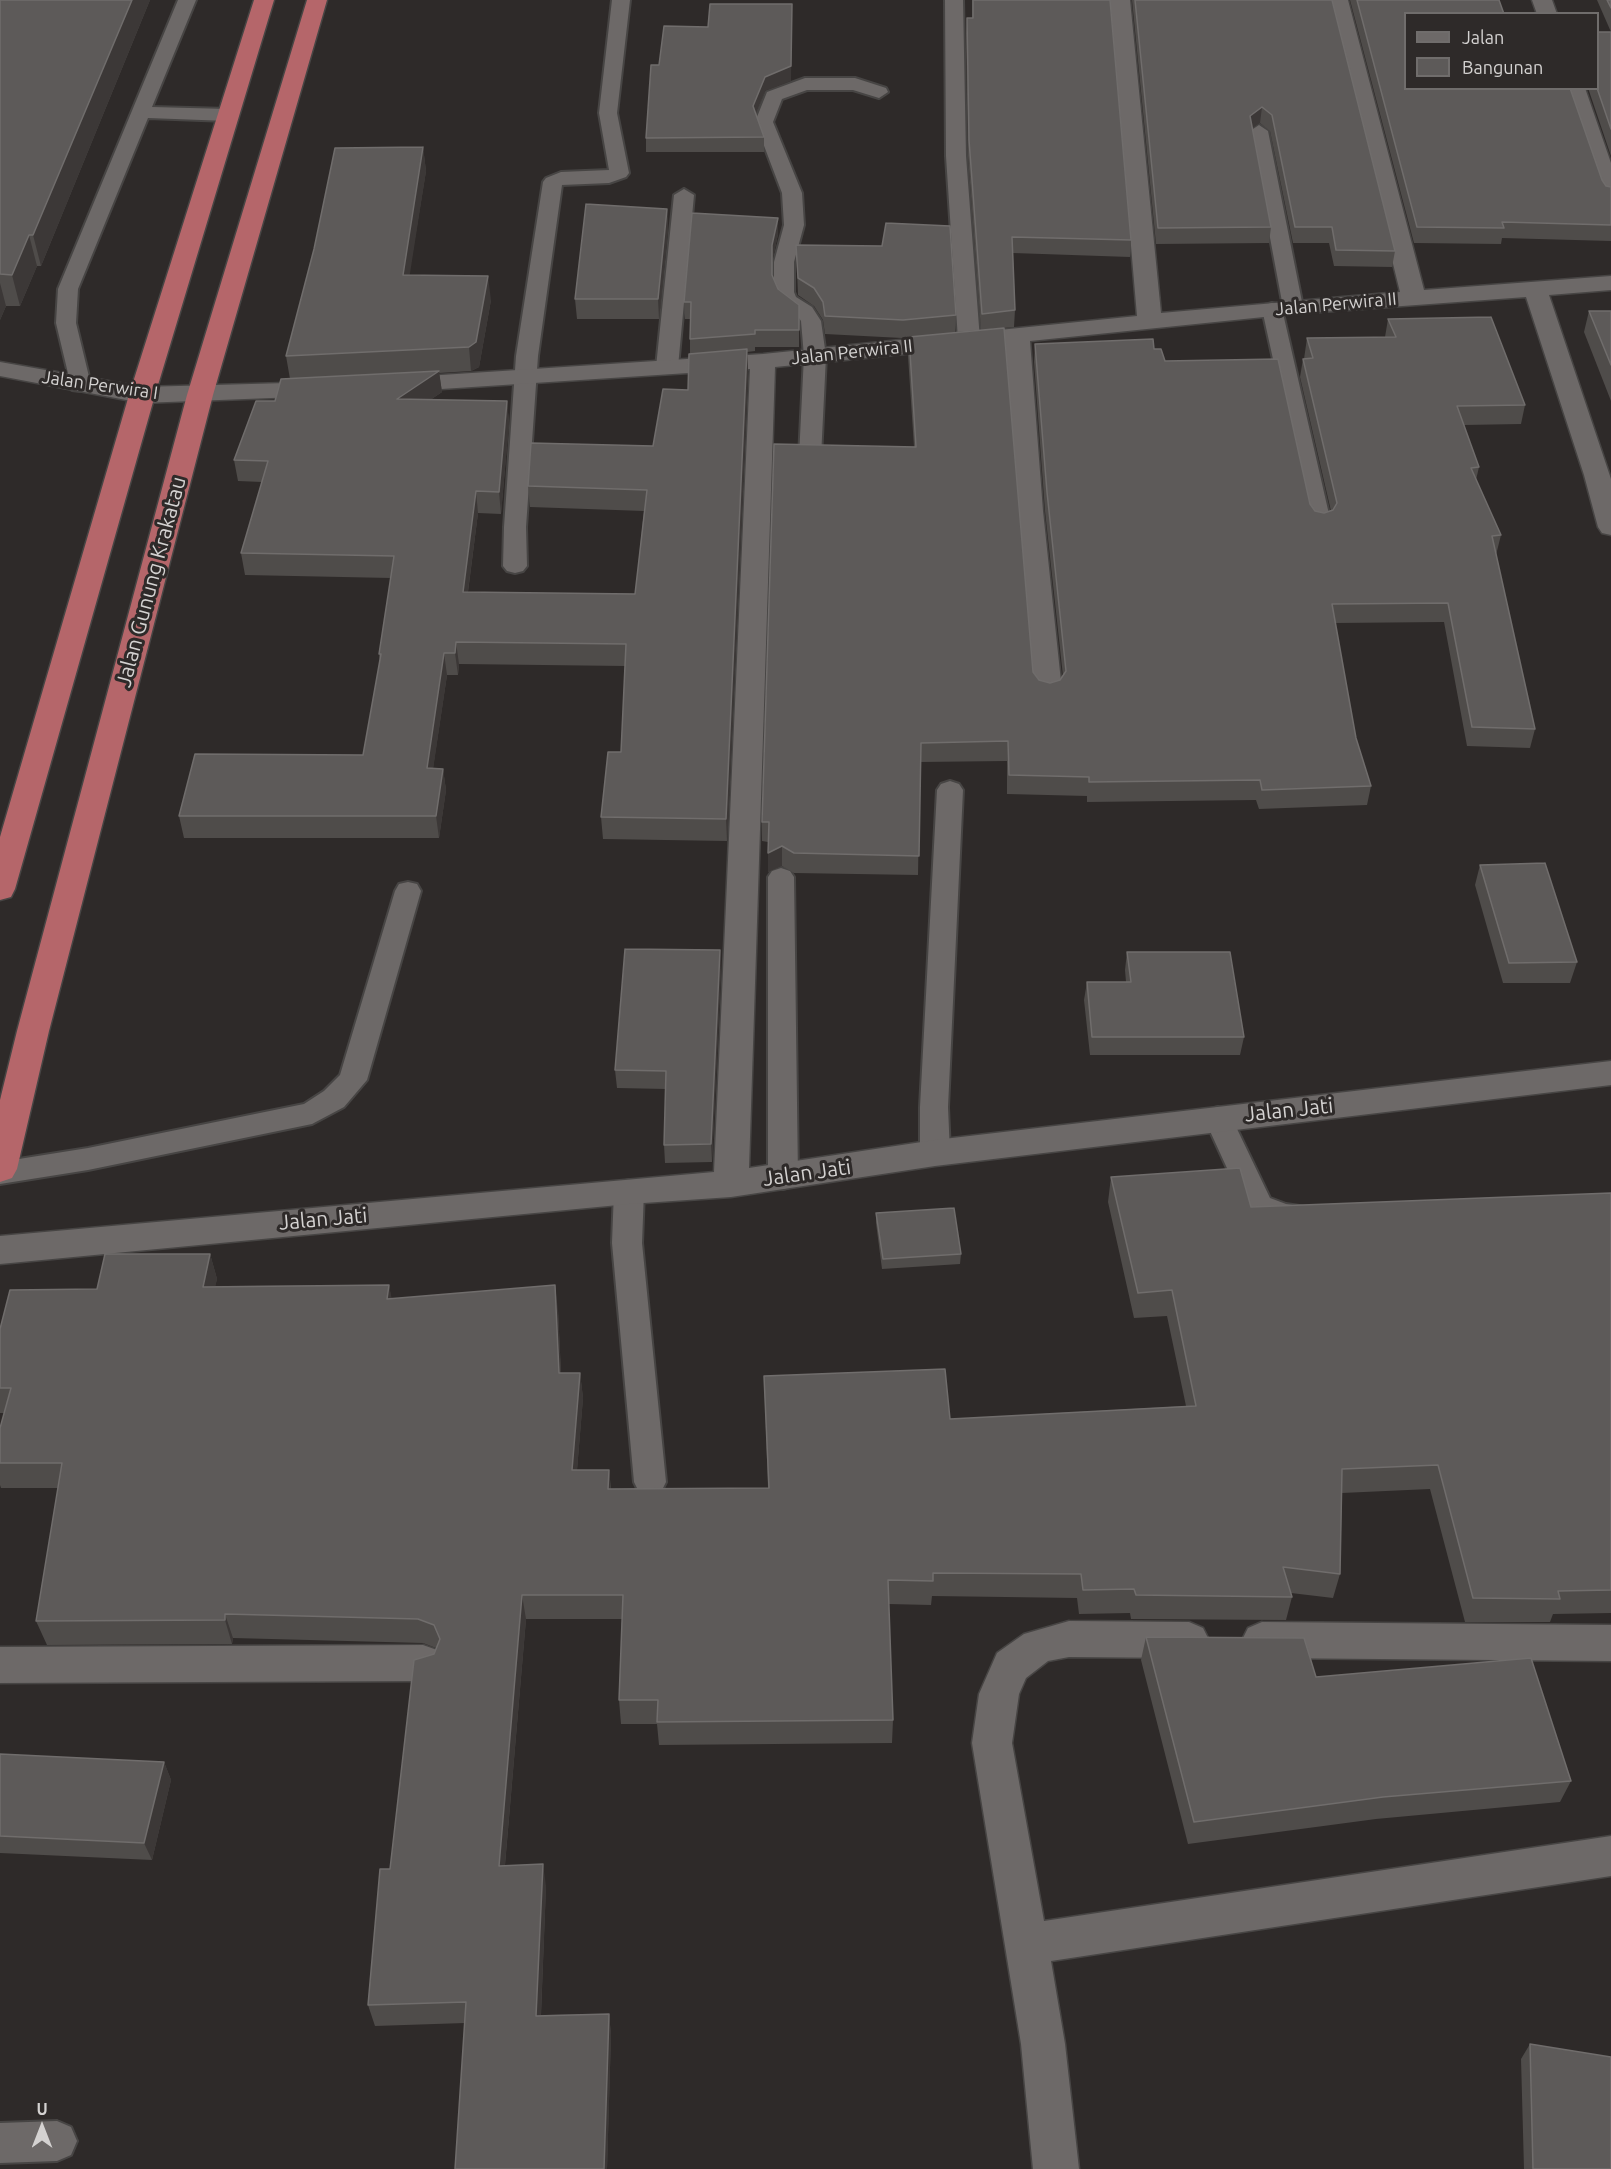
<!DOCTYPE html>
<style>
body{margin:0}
#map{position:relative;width:1611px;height:2169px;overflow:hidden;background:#2e2a29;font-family:Ubuntu,sans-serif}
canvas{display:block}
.legend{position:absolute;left:1404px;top:12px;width:195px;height:78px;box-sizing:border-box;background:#2e2a29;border:2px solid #706d6c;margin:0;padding:8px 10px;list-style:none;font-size:18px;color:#d4d2d1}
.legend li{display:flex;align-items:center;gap:12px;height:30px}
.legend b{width:30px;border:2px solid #706d6c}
.north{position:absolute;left:12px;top:2097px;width:60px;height:60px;-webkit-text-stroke:4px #2e2a29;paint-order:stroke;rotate:0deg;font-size:16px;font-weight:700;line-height:24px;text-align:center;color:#d4d2d1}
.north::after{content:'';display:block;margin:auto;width:21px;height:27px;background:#d4d2d1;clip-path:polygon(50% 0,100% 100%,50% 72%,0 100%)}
</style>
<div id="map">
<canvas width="1611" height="2169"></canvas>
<ul class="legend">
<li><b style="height:8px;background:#6d6968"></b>Jalan</li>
<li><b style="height:16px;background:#5d5a59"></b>Bangunan</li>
</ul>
<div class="north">U</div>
</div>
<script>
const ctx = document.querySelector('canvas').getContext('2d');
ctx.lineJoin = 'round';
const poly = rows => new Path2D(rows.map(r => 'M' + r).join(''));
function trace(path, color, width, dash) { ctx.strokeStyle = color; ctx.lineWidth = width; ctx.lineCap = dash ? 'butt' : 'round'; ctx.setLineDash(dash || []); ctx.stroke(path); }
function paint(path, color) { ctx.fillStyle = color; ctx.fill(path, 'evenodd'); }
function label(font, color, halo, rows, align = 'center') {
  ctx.font = font + ' Ubuntu,sans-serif'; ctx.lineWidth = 6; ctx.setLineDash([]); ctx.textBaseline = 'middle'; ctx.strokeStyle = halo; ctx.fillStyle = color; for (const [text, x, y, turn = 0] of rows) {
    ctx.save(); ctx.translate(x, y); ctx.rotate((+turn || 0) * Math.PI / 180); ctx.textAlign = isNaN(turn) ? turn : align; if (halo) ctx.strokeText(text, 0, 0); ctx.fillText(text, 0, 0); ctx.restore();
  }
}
const service = poly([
 [178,0,196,0,152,107,228,109,237,115,228,121,148,118,78,289,76,323,91,385,88,390,80,391,72,390,56,323,58,289,178,0],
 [612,0,630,0,617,113,629,173,626,177,609,183,562,185,538,356,526,527,527,566,523,571,515,573,507,571,503,566,504,527,516,356,543,182,546,178,561,172,609,170,599,113,612,0],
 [945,0,963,0,966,156,980,340,976,344,969,346,962,344,958,340,946,156,945,0],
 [805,78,855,78,886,88,888,92,879,98,853,90,807,90,782,99,773,122,802,193,804,225,794,262,794,292,796,297,812,307,821,321,826,356,821,457,818,462,810,464,802,462,799,457,804,356,801,321,797,315,779,304,774,292,774,262,784,225,782,193,755,122,767,92,805,78],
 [1259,125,1268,131,1303,307,1300,311,1293,313,1286,311,1283,307,1250,131,1259,125],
 [684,189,694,195,678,367,675,372,667,373,659,372,656,367,674,195,684,189],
 [1272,303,1279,305,1282,309,1331,523,1328,528,1320,530,1312,528,1309,523,1262,309,1265,305,1272,303],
 [950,781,959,784,963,790,948,1107,950,1153,945,1161,935,1164,925,1161,920,1153,920,1107,937,790,941,784,950,781],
 [781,868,790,871,794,877,798,1178,793,1186,783,1189,773,1186,768,1178,768,877,772,871,781,868],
 [408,882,417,884,421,891,367,1080,344,1107,312,1124,88,1170,0,1184,0,1162,88,1148,304,1104,324,1091,340,1075,395,891,399,884,408,882],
 [1218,1107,1228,1110,1270,1198,1286,1204,1306,1207,1310,1215,1306,1223,1285,1228,1248,1214,1204,1118,1208,1110,1218,1107],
 [629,1180,639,1183,644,1191,642,1243,666,1482,661,1492,650,1496,639,1492,634,1482,612,1243,614,1191,619,1183,629,1180],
 [57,2121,71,2127,77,2141,71,2155,57,2161,0,2163,0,2123,57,2121]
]);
const minor = poly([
 [1110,0,1130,0,1161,313,1400,292,1328,0,1348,0,1424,290,1611,276,1611,290,1549,295,1611,479,1611,535,1602,533,1598,527,1584,475,1526,297,1293,314,1030,341,1043,511,1062,691,1058,697,1048,700,1038,697,1034,691,1017,511,1005,344,775,367,749,1168,935,1140,1611,1061,1611,1085,935,1166,731,1197,629,1204,0,1264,0,1236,714,1172,750,369,395,392,386,390,383,385,386,380,395,378,763,354,1137,316,1110,0],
 [1532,0,1552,0,1557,14,1537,14,1532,0],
 [1563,88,1585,88,1611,163,1611,202,1603,200,1600,195,1563,88],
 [0,362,142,387,323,382,332,384,335,389,332,394,323,396,142,403,0,376,0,362],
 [1069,1621,1189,1622,1203,1628,1209,1640,1203,1652,1189,1658,1069,1657,1048,1661,1026,1678,1019,1694,1012,1743,1044,1921,1611,1836,1611,1876,1051,1961,1065,2044,1079,2169,1033,2169,1021,2044,972,1743,979,1694,997,1653,1024,1634,1069,1621],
 [1262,1622,1611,1625,1611,1661,1262,1658,1248,1652,1242,1640,1248,1628,1262,1622],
 [423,1645,437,1650,443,1663,437,1676,423,1681,0,1683,0,1647,423,1645]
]);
const trunk = poly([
 [254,0,274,0,155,395,15,889,11,897,0,900,0,837,129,395,254,0],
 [307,0,327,0,213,395,49,1031,17,1169,12,1178,0,1182,0,1100,17,1031,187,395,307,0]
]);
trace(service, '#474544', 4);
trace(minor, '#474544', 3);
trace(trunk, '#474544', 3);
paint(service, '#6d6968');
paint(minor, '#6d6968');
paint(trunk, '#b5666a');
paint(poly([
 [0,0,150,0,41,266,37,266,20,306,6,306,0,320],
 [972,0,1110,0,1131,240,1130,257,1013,253,1015,310,1014,327,992,329,1033,672,1039,680,1050,683,1060,680,1063,676,1045,511,1034,362,1035,344,1154,349,1165,361,1310,504,1315,511,1324,513,1331,511,1300,377,1303,359,1304,359,1307,338,1385,337,1388,319,1525,405,1521,424,1464,425,1479,467,1476,480,1501,535,1496,555,1535,729,1530,748,1467,746,1444,622,1335,623,1356,738,1371,786,1367,805,1259,809,1256,800,1087,802,1087,796,1007,794,1007,761,920,762,918,875,794,873,782,866,768,872,768,842,762,841,762,822,914,447,908,356,909,338,902,338,825,334,823,320,814,306,798,295,796,245,956,315,955,332,981,330,968,156,966,33,967,18,972,18],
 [1132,0,1332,0,1395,251,1392,267,1334,266,1329,243,1293,243,1270,131,1260,123,1252,128,1271,227,1269,243,1156,244],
 [1350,0,1499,0,1406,14,1602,180,1606,186,1611,187,1611,241,1502,238,1501,244,1414,243],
 [1597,0,1611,0,1611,32],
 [1611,32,1611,156,1588,88,1598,88],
 [791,81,765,91,756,115,764,137,764,152,646,152,646,138],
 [423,147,426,171,409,275,491,300,479,367,471,371,439,373,442,392,430,400,507,401,509,423,501,514,478,513,468,592,635,594,644,511,530,507,528,486,653,446,688,390,690,354,690,319,685,319,684,302,778,234,772,262,772,276,778,289,799,305,799,347,755,347,755,351,747,352,748,370,727,841,603,839,601,817,621,752,625,666,459,664,458,675,447,675,433,768,443,769,446,790,439,838,184,838,179,816,363,755,380,662,379,654,391,578,245,575,241,553,262,482,238,481,234,460,275,401,290,379,286,356],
 [667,209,668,228,659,319,577,319,575,299],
 [1589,311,1611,311,1611,401,1584,332],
 [1480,865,1577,962,1570,983,1503,983,1475,885],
 [1127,952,1244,1037,1240,1055,1090,1055,1084,1000,1087,982,1126,982,1125,970],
 [721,968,712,1162,665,1163,664,1145,666,1089,617,1088,615,1070],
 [1111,1177,1251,1207,1611,1193,1611,1613,1553,1614,1550,1622,1465,1622,1430,1489,1342,1493,1340,1574,1333,1598,1291,1593,1292,1597,1286,1620,1131,1619,1130,1613,1079,1614,1077,1598,932,1596,931,1605,888,1604,893,1720,892,1743,659,1745,657,1724,621,1724,619,1700,622,1619,526,1619,505,1865,546,1886,541,2015,609,2014,611,2035,607,2169,455,2169,465,2023,375,2026,368,2005,390,1869,434,1654,436,1648,423,1643,233,1638,232,1644,47,1645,36,1621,58,1488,1,1488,0,1485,0,1428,4,1413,0,1413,0,1329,97,1289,210,1254,217,1279,215,1286,389,1285,391,1298,558,1310,561,1373,580,1373,583,1398,577,1470,609,1470,611,1489,768,1488,764,1376,950,1419,1186,1406,1167,1316,1134,1318,1108,1202],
 [876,1213,961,1254,960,1264,882,1269,876,1223],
 [1146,1637,1316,1677,1571,1781,1560,1802,1376,1819,1188,1844,1141,1660],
 [0,1754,164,1762,171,1780,152,1860,0,1853],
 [1530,2044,1611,2169,1524,2169,1521,2059]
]), '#4f4c4a');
paint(poly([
 [132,0,150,0,41,266,33,235],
 [792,4,791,81,765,91,753,121,753,106],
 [1262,107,1260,123,1248,131,1250,116],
 [423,147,426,171,406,299,403,275],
 [667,209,668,228,659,319,658,299],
 [778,218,778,234,772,262,772,245],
 [29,235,37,266,20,306,12,275],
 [488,276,491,300,479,367,471,371,469,347],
 [0,283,6,306,0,320],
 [747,349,748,370,727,841,726,819],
 [439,371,442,392,400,420,397,399],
 [507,401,509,423,501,514,499,492],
 [476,491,478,513,465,614,463,592],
 [456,642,459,664,458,675,455,653],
 [444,653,447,675,430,790,427,768],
 [443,769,446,790,439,838,436,816],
 [782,846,782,866,768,872,768,853],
 [720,950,721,968,712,1162,711,1144],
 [210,1254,217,1279,210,1312,203,1287],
 [389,1285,394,1310,387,1299],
 [555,1285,558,1310,562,1398,559,1373],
 [580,1373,583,1398,575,1494,572,1470],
 [609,1470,611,1494,608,1489],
 [522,1595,526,1619,503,1887,499,1866],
 [225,1614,233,1638,232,1644,225,1620],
 [164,1762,171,1780,152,1860,144,1843],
 [543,1864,546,1886,540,2036,536,2016],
 [609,2014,611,2035,607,2169,604,2169]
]), '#3c3837');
const building = poly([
 [0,0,132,0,33,235,29,235,12,275,0,274,0,0],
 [973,0,1110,0,1131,240,1012,237,1015,310,982,314,969,140,967,18,973,18,973,0],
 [1135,0,1332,0,1395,251,1336,250,1332,227,1295,227,1272,115,1262,107,1250,116,1271,227,1158,228,1135,0],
 [1357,0,1499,0,1504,14,1406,14,1406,88,1570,88,1602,180,1606,186,1611,187,1611,225,1502,222,1504,228,1417,227,1357,0],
 [1607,0,1611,0,1611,8,1607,0],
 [710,4,792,4,791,66,765,77,753,106,764,137,646,138,651,65,659,65,664,26,708,27,710,4],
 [1598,32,1611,32,1611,129,1597,88,1598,32],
 [423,147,403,275,488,276,476,342,469,347,286,356,314,249,335,148,423,147],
 [586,204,667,209,658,299,575,299,586,204],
 [692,213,778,218,772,245,772,275,778,289,799,305,799,330,755,330,755,334,690,339,691,302,684,302,692,213],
 [886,223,950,226,956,315,903,320,825,316,823,302,814,288,798,278,796,245,882,246,886,223],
 [1589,311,1611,311,1611,365,1589,311],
 [1491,317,1525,405,1457,406,1479,467,1471,468,1501,535,1492,536,1535,729,1472,727,1448,603,1332,604,1356,738,1371,786,1262,790,1260,780,1089,782,1089,777,1009,775,1008,741,921,743,919,856,794,853,782,846,768,853,769,822,762,822,774,444,916,447,909,337,1004,328,1033,672,1039,680,1050,683,1060,680,1066,671,1047,492,1035,344,1153,339,1154,349,1161,349,1165,361,1278,359,1310,504,1315,511,1324,513,1333,510,1337,503,1303,359,1313,358,1307,338,1396,337,1388,319,1491,317],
 [747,349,726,819,601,817,608,752,621,752,626,644,456,642,455,653,444,653,427,768,443,769,436,816,179,816,195,754,363,755,381,654,379,654,394,556,241,553,268,461,234,460,256,401,275,401,281,379,439,371,397,399,507,401,499,492,476,491,463,592,635,594,647,490,528,486,531,443,653,446,663,389,688,390,689,354,747,349],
 [1545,863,1577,962,1509,963,1480,865,1545,863],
 [625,949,720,950,711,1144,664,1145,666,1071,615,1070,625,949],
 [1127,952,1230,952,1244,1037,1092,1037,1087,982,1131,982,1127,952],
 [1240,1168,1251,1207,1611,1193,1611,1590,1558,1591,1560,1599,1473,1598,1438,1465,1342,1469,1340,1574,1283,1567,1292,1597,1136,1595,1134,1589,1083,1590,1081,1574,933,1573,933,1581,888,1580,893,1720,657,1722,658,1700,619,1700,623,1595,522,1595,499,1866,543,1864,536,2016,609,2014,604,2169,455,2169,466,2002,368,2005,380,1869,390,1869,414,1660,434,1654,440,1639,434,1625,418,1619,225,1614,225,1620,36,1621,62,1463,0,1463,0,1428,11,1388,0,1388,0,1329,10,1290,97,1289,105,1254,210,1254,203,1287,389,1285,387,1299,555,1285,559,1373,580,1373,572,1470,609,1470,608,1489,769,1488,764,1376,945,1369,950,1419,1196,1406,1172,1290,1138,1293,1111,1177,1240,1168],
 [954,1208,961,1254,883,1259,876,1213,954,1208],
 [1146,1637,1304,1638,1316,1677,1531,1658,1571,1781,1383,1797,1194,1822,1146,1637],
 [0,1754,164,1762,144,1843,0,1836,0,1754],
 [1530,2044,1611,2057,1611,2169,1533,2169,1530,2044]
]);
paint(building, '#5d5a59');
trace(building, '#706d6c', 1.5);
label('18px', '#d4d2d1', '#2e2a29', [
 ["Jalan Perwira II",1336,304,-5],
 ["Jalan Perwira II",852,352,-6],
 ["Jalan Perwira I",100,385,8]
]);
label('21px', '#d4d2d1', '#2e2a29', [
 ["Jalan Gunung Krakatau",151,582,-75],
 ["Jalan Jati",1289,1110,-6],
 ["Jalan Jati",807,1173,-8],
 ["Jalan Jati",323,1219,-5]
]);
</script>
